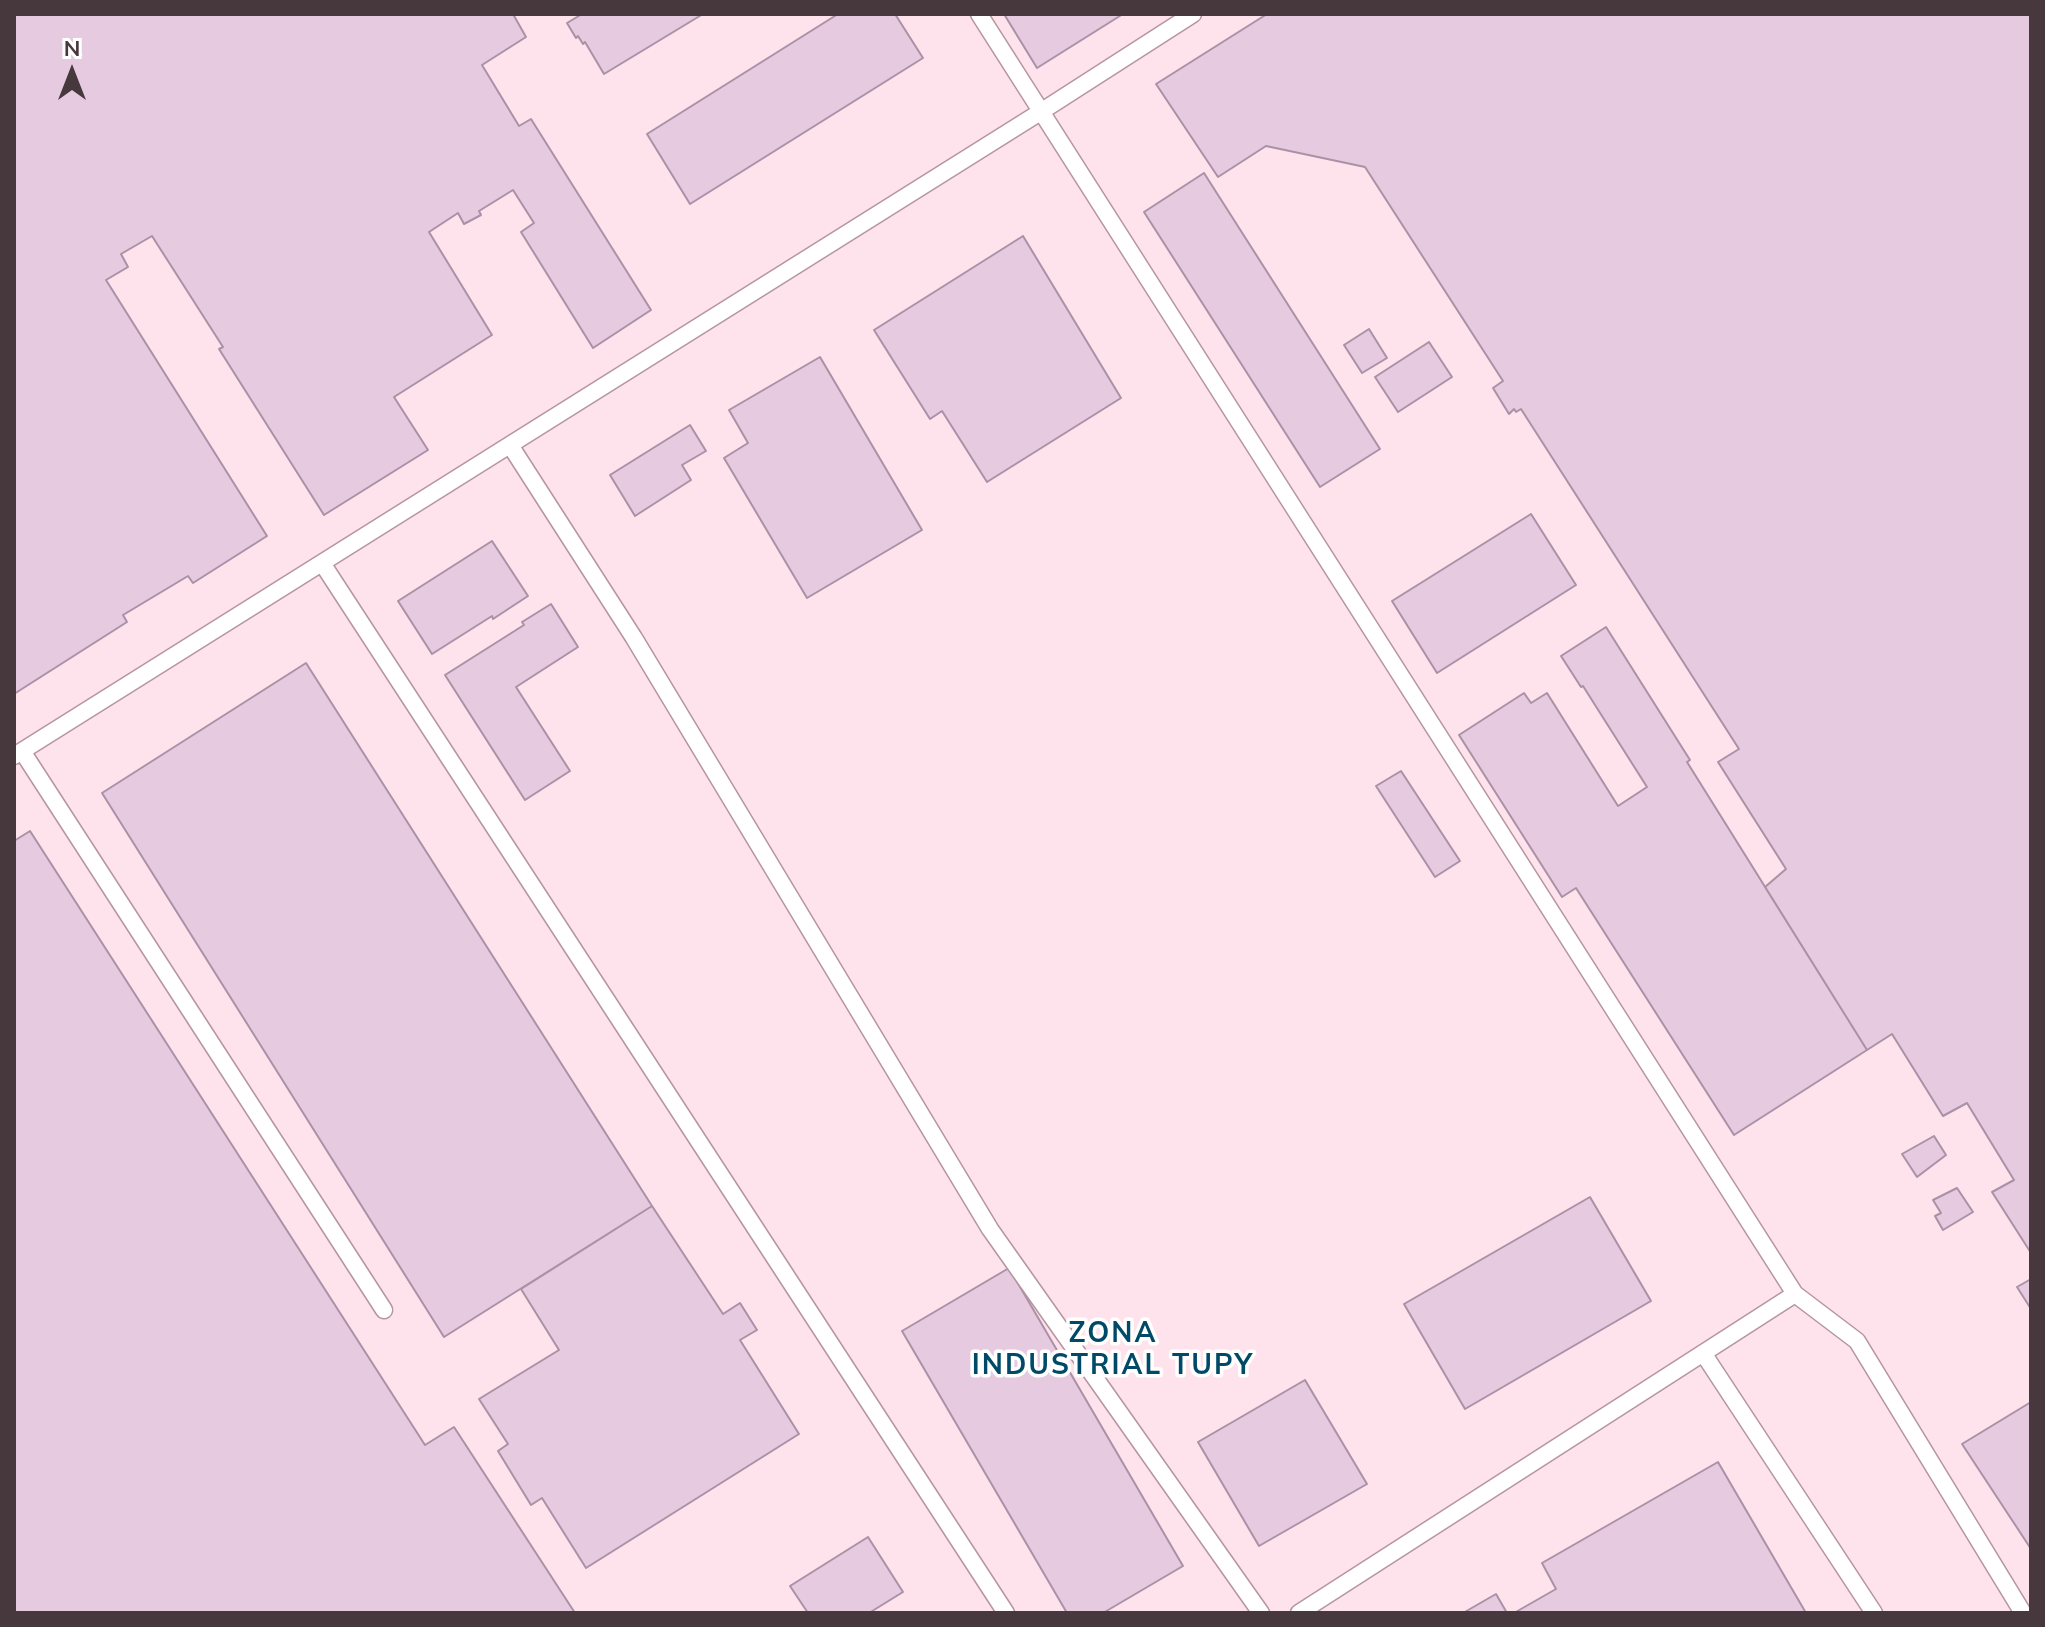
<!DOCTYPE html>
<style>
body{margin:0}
#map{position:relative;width:2045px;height:1627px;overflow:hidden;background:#feeff4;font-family:Mulish,sans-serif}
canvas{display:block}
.frame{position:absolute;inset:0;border:16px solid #46383d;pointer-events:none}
.north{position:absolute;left:32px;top:32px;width:80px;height:80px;-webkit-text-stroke:6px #fff;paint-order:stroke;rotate:0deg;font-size:22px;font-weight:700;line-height:32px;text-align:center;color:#46383d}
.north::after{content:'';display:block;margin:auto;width:28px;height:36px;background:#46383d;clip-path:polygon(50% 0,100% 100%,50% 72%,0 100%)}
</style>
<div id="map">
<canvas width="2045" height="1627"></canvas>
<div class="frame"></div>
<div class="north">N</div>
</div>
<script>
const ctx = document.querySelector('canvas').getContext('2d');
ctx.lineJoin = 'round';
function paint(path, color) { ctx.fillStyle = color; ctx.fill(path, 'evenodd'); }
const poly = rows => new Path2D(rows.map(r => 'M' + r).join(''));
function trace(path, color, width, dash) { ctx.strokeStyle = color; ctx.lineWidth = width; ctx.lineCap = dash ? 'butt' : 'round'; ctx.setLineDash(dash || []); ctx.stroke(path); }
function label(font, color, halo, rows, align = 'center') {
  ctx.font = font + ' Mulish,sans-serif'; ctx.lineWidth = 7; ctx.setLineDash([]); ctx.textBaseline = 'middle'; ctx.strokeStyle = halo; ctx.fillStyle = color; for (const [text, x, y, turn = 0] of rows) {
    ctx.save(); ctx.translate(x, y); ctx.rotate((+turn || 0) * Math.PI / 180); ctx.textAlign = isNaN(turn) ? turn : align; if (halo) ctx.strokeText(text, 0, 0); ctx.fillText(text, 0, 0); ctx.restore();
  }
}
paint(poly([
 [14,14,2031,14,2031,1613,14,1613]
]), '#fee3ec');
const building = poly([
 [14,14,513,14,526,37,482,65,519,126,531,119,651,310,593,348,521,232,534,223,513,190,479,211,481,215,464,224,458,213,429,232,492,335,394,397,428,450,324,515,219,349,223,347,152,236,121,254,128,267,106,280,267,536,193,583,188,576,123,615,127,622,14,694,14,14],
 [582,14,703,14,604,74,585,42,583,44,578,36,576,38,567,23,582,14],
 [838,14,895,14,923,58,690,204,647,134,838,14],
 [1004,14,1123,14,1037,68,1004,14],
 [1267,14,2031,14,2031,1253,1992,1192,2014,1180,1967,1103,1943,1116,1892,1034,1867,1050,1765,887,1786,869,1718,762,1739,749,1521,409,1516,412,1514,409,1509,414,1493,388,1503,381,1365,167,1266,146,1218,177,1156,84,1267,14],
 [1204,173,1380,449,1320,487,1144,212,1204,173],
 [1023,236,1121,398,987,482,942,411,930,419,874,330,1023,236],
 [1369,329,1387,358,1362,373,1344,345,1369,329],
 [1429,342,1452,377,1398,412,1375,377,1429,342],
 [820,357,922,530,807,598,724,458,748,443,729,410,820,357],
 [690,425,706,451,682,465,691,480,635,516,610,475,690,425],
 [1531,514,1576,585,1437,673,1392,601,1531,514],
 [492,541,528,596,493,619,492,616,432,654,398,601,492,541],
 [551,604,578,647,516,687,570,771,525,800,445,675,524,625,522,622,551,604],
 [1606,627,1690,760,1687,762,1867,1050,1734,1135,1576,888,1562,897,1459,735,1524,693,1531,703,1547,693,1618,806,1647,787,1583,686,1581,687,1561,656,1606,627],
 [306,663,652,1206,444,1337,102,793,306,663],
 [1401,771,1460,861,1435,877,1376,786,1401,771],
 [30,831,425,1445,454,1427,575,1613,14,1613,14,841,30,831],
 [1934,1136,1946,1155,1917,1177,1902,1154,1934,1136],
 [1957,1188,1973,1212,1943,1230,1935,1216,1941,1213,1933,1200,1957,1188],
 [1590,1197,1651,1301,1465,1409,1404,1304,1590,1197],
 [652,1206,723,1314,740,1303,757,1330,740,1340,799,1434,586,1568,542,1498,531,1505,498,1451,508,1444,479,1399,559,1350,521,1289,652,1206],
 [1009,1268,1183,1566,1103,1613,1067,1613,902,1331,1009,1268],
 [2031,1279,2031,1309,2017,1287,2031,1279],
 [1305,1380,1367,1484,1259,1546,1198,1442,1305,1380],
 [2031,1402,2031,1549,1962,1444,2031,1402],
 [1718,1462,1806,1613,1514,1613,1556,1589,1542,1563,1718,1462],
 [868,1537,903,1592,869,1613,808,1613,790,1586,868,1537],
 [1496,1594,1507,1613,1463,1613,1496,1594]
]);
paint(building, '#e5cae0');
trace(building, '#aa91a6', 2);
const service = poly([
 [979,14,1795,1294,1857,1341,2023,1613],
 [510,445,634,638,990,1229,1261,1613],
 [322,563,1006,1613],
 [22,751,384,1310],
 [14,756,1042,111,1193,14],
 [1703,1353,1874,1613],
 [1299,1613,1795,1294]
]);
trace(service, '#b695a0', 19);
trace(service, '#fff', 16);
ctx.letterSpacing = '2px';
label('bold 28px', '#004a67', '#fff', [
 ["ZONA",1113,1334],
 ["INDUSTRIAL TUPY",1113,1366]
]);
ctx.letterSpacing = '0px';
</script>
